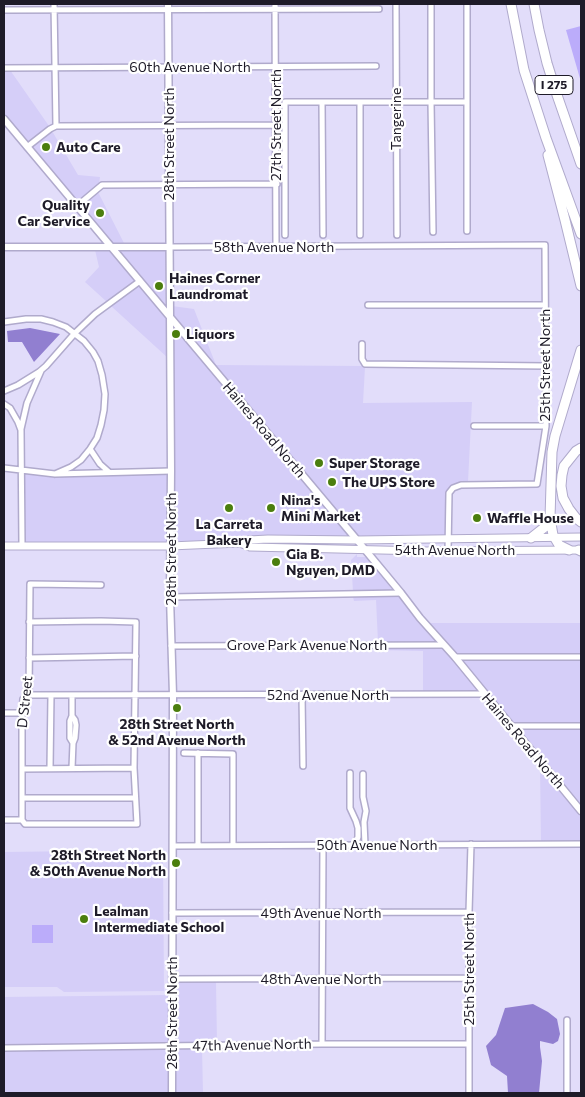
<!DOCTYPE html>
<style>
body{margin:0}
#map{position:relative;width:585px;height:1097px;overflow:hidden;background:#e2ddfa;font-family:Commissioner,sans-serif}
canvas{display:block}
.frame{position:absolute;inset:0;border:5px solid #1e1b28;pointer-events:none}
</style>
<div id="map">
<canvas width="585" height="1097"></canvas>
<div class="frame"></div>
</div>
<script>
const ctx = document.querySelector('canvas').getContext('2d');
ctx.lineJoin = 'round';
function paint(path, color) { ctx.fillStyle = color; ctx.fill(path, 'evenodd'); }
const poly = rows => new Path2D(rows.map(r => 'M' + r).join(''));
function trace(path, color, width, dash) { ctx.strokeStyle = color; ctx.lineWidth = width; ctx.lineCap = dash ? 'butt' : 'round'; ctx.setLineDash(dash || []); ctx.stroke(path); }
function label(font, color, halo, rows, align = 'center') {
  ctx.font = font + ' Commissioner,sans-serif'; ctx.lineWidth = 4.5; ctx.setLineDash([]); ctx.textBaseline = 'middle'; ctx.strokeStyle = halo; ctx.fillStyle = color; for (const [text, x, y, turn = 0] of rows) {
    ctx.save(); ctx.translate(x, y); ctx.rotate((+turn || 0) * Math.PI / 180); ctx.textAlign = isNaN(turn) ? turn : align; if (halo) ctx.strokeText(text, 0, 0); ctx.fillText(text, 0, 0); ctx.restore();
  }
}
paint(poly([
 [10,70,49,126,28,143,4,114,4,71],
 [52,131,78,175,100,177,99,184,77,202,31,147],
 [98,192,125,245,113,245,80,207],
 [95,250,111,250,136,280,107,302,85,282,99,267],
 [118,250,166,250,165,305,167,305,167,309],
 [139,285,167,318,168,358,111,306],
 [172,306,194,309,216,365,363,366,365,367,363,403,472,402,468,482,461,482,453,484,450,486,447,492,446,536,358,537,172,315],
 [172,324,351,537,173,543],
 [24,473,54,477,108,475,109,476,110,475,169,474,168,542,24,543],
 [357,554,357,557,367,557,395,591,353,591,351,560],
 [400,596,418,620,437,642,378,642,376,600,354,601,353,597],
 [429,623,581,623,581,654,456,655],
 [442,647,479,692,423,692,423,651,378,650,378,648],
 [461,660,581,660,581,723,512,723],
 [517,729,581,729,581,807],
 [540,765,581,815,581,841,541,842],
 [163,850,164,991,64,992,57,987,4,987,4,852],
 [176,982,216,982,217,1043,176,1043],
 [169,995,169,1043,4,1045,4,997],
 [169,1049,169,1093,4,1093,4,1050],
 [176,1049,202,1049,203,1093,176,1093]
]), '#d5cef8');
paint(poly([
 [581,26,581,82,566,30],
 [32,925,53,925,53,943,32,943]
]), '#bbacfa');
paint(poly([
 [30,328,60,334,34,362,22,342,8,342,7,331],
 [533,1004,548,1012,557,1019,560,1034,558,1041,553,1044,540,1041,540,1047,542,1061,539,1093,508,1093,507,1076,491,1065,486,1046,496,1035,505,1008]
]), '#917fd0');
const minor = poly([
 [54,4,56,126],
 [275,4,276,247],
 [396,4,397,235],
 [431,4,431,102,433,232],
 [467,4,467,231],
 [4,10,379,9],
 [4,68,376,66],
 [322,102,323,235],
 [360,103,360,235],
 [27,147,50,129,56,126,276,125],
 [77,206,102,185,277,184],
 [285,235,285,102,467,102],
 [170,247,545,245,546,426,537,484,461,485,453,488,449,493,448,551],
 [368,305,545,305],
 [4,322,26,319,41,319,53,322,66,327,84,341,93,352,98,361,102,375,105,394,104,410,101,425,97,438,90,449,81,460,71,467,55,474],
 [362,344,362,359,365,364,546,366],
 [4,391,18,385,39,372,46,366,75,333,95,314,140,281],
 [4,404,10,408,18,422,21,430,22,546],
 [474,426,546,426],
 [21,429,27,403,41,371],
 [90,449,100,464,109,472],
 [4,468,55,474,171,471],
 [170,597,401,593],
 [171,646,443,645],
 [455,657,581,657],
 [29,658,136,656],
 [29,695,484,694],
 [72,695,72,716,70,721,70,738,73,743],
 [302,695,303,766],
 [4,713,22,713],
 [72,716,75,720,76,725,75,738,73,743,72,768],
 [511,726,581,726],
 [184,753,233,754,233,845],
 [50,768,51,695],
 [22,769,134,768],
 [350,773,350,808,356,821,358,828,358,837,355,845],
 [363,774,363,797,366,811,364,822,365,845],
 [22,798,135,798],
 [4,820,22,820,25,824,137,824,134,768,136,622,101,621,29,622],
 [22,820,22,713,23,699,29,695,30,584,101,585],
 [173,846,581,844],
 [198,846,198,753],
 [172,913,469,912],
 [172,979,469,978],
 [567,1020,567,1093],
 [322,1044,323,845],
 [4,1048,322,1044,469,1044],
 [469,1093,469,912,471,844]
]);
const tertiary = poly([
 [168,4,171,471,170,597,173,695,172,1093],
 [4,119,357,540,401,593,420,618,455,657,581,811],
 [4,247,170,247]
]);
const secondary = poly([
 [240,543,250,547,424,551,581,550],
 [4,546,170,546,240,543,249,540,268,539,357,540,581,537]
]);
const motorway = poly([
 [511,4,524,70,546,138,581,234],
 [534,4,539,30,547,63,557,95,581,164],
 [548,155,565,220,581,286],
 [581,448,576,451,564,466,562,475,561,486,563,498,569,509,576,518,581,522],
 [531,538,545,527,550,518],
 [569,550,559,545,553,535,550,518,552,452,555,436,581,350],
 [579,550,581,551]
]);
trace(minor, '#b0aacc', 8);
trace(tertiary, '#b0aacc', 9);
trace(secondary, '#b0aacc', 9);
trace(motorway, '#b0aacc', 11);
trace(minor, '#fff', 5);
trace(tertiary, '#fff', 6);
trace(secondary, '#fff', 7);
trace(motorway, '#fff', 9);
for (const [x, y, r, color] of [
 [46,147,5,"#4b7e0e"],
 [100,213,5,"#4b7e0e"],
 [159,286,5,"#4b7e0e"],
 [176,334,5,"#4b7e0e"],
 [319,463,5,"#4b7e0e"],
 [332,482,5,"#4b7e0e"],
 [229,508,5,"#4b7e0e"],
 [271,508,5,"#4b7e0e"],
 [477,518,5,"#4b7e0e"],
 [276,562,5,"#4b7e0e"],
 [177,708,5,"#4b7e0e"],
 [176,863,5,"#4b7e0e"],
 [84,919,5,"#4b7e0e"]
]) { const dot = new Path2D(); dot.arc(x, y, r, 0, 2 * Math.PI); ctx.fillStyle = color; ctx.fill(dot); trace(dot, '#fff', 2); }
for (const [x, y, w] of [
 [554,85,38]
]) { const box = new Path2D(); box.roundRect(x - w / 2, y - 9.5, w, 19, 4); ctx.fillStyle = '#fff'; ctx.fill(box); trace(box, '#1e1b28', 1); }
label('bold 12px', '#1e1b28', null, [
 ["I 275",554,85]
]);
label('14px', '#1e1b28', '#fff', [
 ["60th Avenue North",190,67],
 ["Tangerine",396,119,-90],
 ["27th Street North",276,125,-90],
 ["28th Street North",169,144,-90],
 ["58th Avenue North",274,247],
 ["25th Street North",545,365,-90],
 ["Haines Road North",264,430,50],
 ["28th Street North",171,549,-90],
 ["54th Avenue North",455,550],
 ["Grove Park Avenue North",307,645],
 ["52nd Avenue North",328,695],
 ["D Street",25,702,-84],
 ["Haines Road North",523,741,50],
 ["50th Avenue North",377,845],
 ["49th Avenue North",321,913],
 ["25th Street North",469,969,-90],
 ["48th Avenue North",321,979],
 ["28th Street North",172,1013,-90],
 ["47th Avenue North",252,1045,-1]
]);
label('bold 14px', '#1e1b28', '#fff', [
 ["Auto Care",56,147],
 ["Quality",90,205,"right"],
 ["Car Service",90,221,"right"],
 ["Haines Corner",169,278],
 ["Laundromat",169,294],
 ["Liquors",186,334],
 ["Super Storage",329,463],
 ["The UPS Store",342,482],
 ["Nina's",281,500],
 ["Mini Market",281,516],
 ["Waffle House",487,518],
 ["La Carreta",229,524,"center"],
 ["Bakery",229,540,"center"],
 ["Gia B.",286,554],
 ["Nguyen, DMD",286,570],
 ["28th Street North",177,724,"center"],
 ["& 52nd Avenue North",177,740,"center"],
 ["28th Street North",166,855,"right"],
 ["& 50th Avenue North",166,871,"right"],
 ["Lealman",94,911],
 ["Intermediate School",94,927]
], 'left');
</script>
